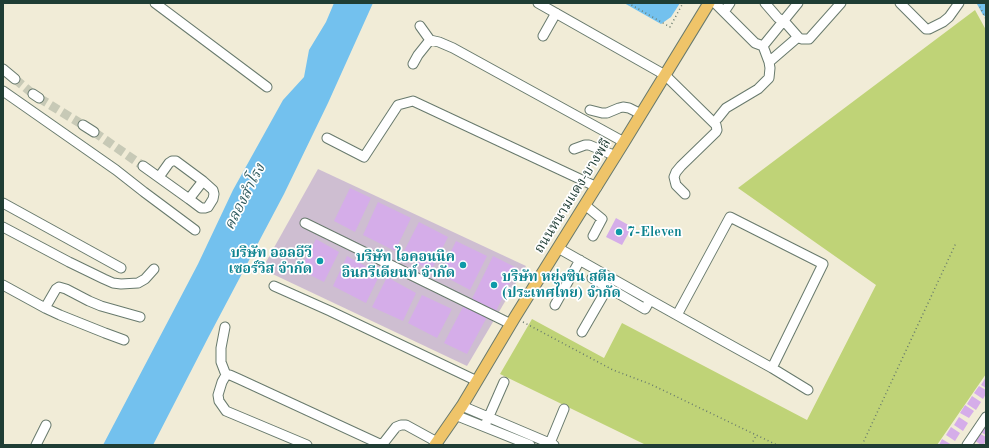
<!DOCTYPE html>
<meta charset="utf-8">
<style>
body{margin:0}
#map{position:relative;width:989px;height:448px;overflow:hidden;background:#f1ecd7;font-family:"Old Standard TT",serif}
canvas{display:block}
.frame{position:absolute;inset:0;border:4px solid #1f3d34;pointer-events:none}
</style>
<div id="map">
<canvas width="989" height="448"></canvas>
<div class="frame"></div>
</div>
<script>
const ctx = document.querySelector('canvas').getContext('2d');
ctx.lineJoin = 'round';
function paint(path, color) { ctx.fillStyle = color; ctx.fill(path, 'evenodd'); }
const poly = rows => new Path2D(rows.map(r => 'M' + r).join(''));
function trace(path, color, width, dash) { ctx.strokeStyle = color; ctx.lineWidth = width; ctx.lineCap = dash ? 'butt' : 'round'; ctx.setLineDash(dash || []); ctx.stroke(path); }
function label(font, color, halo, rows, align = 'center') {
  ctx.font = font + ' "Old Standard TT","Noto Serif Thai",serif'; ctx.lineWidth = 3.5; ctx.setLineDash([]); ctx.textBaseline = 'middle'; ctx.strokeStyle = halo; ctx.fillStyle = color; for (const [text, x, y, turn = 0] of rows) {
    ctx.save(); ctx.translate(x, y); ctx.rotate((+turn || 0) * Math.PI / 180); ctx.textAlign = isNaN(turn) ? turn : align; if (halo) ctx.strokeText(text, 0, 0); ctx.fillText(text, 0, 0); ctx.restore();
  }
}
paint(poly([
 [318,169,526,266,467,366,262,269]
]), '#cebed1');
paint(poly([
 [975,10,986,30,986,374,937,445,646,445,500,374,532,319,604,358,622,323,807,420,876,285,738,188]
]), '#bfd377');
paint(poly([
 [334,3,373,3,328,103,284,194,209,336,153,445,103,445,198,264,233,190,283,100,304,77,309,50,326,22],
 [624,3,680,3,671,17,661,24]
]), '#73c1ee');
trace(poly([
 [981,3,986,12]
]), '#73c1ee', 8);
paint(poly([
 [350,188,371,198,355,232,334,221],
 [378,202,411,218,395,251,363,235],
 [616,218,632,227,622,245,606,237],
 [419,222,448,237,431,271,402,255],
 [316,239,339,252,324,282,300,270],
 [456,241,487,256,470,290,440,274],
 [347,256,380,274,366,303,333,286],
 [493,256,517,268,495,313,471,301],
 [387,277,416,293,403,321,372,307],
 [422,295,452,309,437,338,408,323],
 [464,305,487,317,467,354,444,343],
 [986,377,986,388,981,385],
 [979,386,986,390,986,394,983,399,974,393],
 [972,396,981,402,976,410,967,404],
 [965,405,974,411,969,418,960,413],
 [959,417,968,423,963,431,954,425],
 [986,423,986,435,980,432],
 [951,427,960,433,955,441,946,435],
 [979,433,986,437,986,441,983,445,981,445,974,440],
 [942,439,952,445,939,445]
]), '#d5ade9');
trace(poly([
 [15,79,33,94],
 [39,98,83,125],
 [94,132,143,166]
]), '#c7c9b6', 9, [9, 4.5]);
const minor = poly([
 [155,3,267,87],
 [538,3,665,75,716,125,717,130,716,132,681,166,676,172,674,177,676,185,685,194],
 [715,3,755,43,763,46,769,62,770,68,769,78,758,89,726,108,718,118],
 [765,3,778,18,784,21,799,38,802,39,809,39,841,3],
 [900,3,926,29,929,29,943,22,949,17,959,3],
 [724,12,730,3],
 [420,26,430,40],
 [543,36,556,13],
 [763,46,798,3],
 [769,62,798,37],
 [413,64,418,55,430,40,439,42,453,48,624,142],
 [3,69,15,79],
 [3,91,116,170,144,192,195,230],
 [33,94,39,98],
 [590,110,602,113,607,113,619,108,623,107,629,108,641,114],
 [83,125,94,132],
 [327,138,364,157,398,105,413,101,597,187],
 [574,149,585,145,589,145,616,156],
 [143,166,189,199,203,181],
 [159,177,169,163,172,161,176,161,203,181,213,190,214,194,213,199,208,207,205,208,201,208,189,199],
 [3,203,121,268],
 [585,205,602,219,593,236],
 [305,223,511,324],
 [3,227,69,262,104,279,113,283,121,284,138,283,145,279,154,269],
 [558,248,650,300,716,337,772,368,823,264,730,217,677,315],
 [592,278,645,309,650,300],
 [3,285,45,308,60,315,105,333,124,340],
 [274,286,330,311,477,381],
 [555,305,580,260],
 [45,308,56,289,59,287,66,289,89,301,101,306,140,317],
 [225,327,221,348,221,362,226,375],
 [582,332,608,287],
 [772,368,808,390],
 [462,406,554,445],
 [455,415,530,445],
 [486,423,504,382],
 [550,443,564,409],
 [36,445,46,425],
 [307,445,226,411,219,401,218,395,222,382,226,375,230,375,239,379,382,445],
 [382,445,396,427,401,425,406,425,437,442],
 [967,445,986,417]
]);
const major = poly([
 [435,445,462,406,515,317,624,142,709,3]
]);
trace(minor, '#687a6d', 11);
trace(major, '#687a6d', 13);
trace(poly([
 [628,3,670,27,683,3],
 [978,3,986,19],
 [523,322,613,370,650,384,777,445],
 [751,445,756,436],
 [862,445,956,243]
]), '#687a6d', 1.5, [1, 3]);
trace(minor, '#fff', 9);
trace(major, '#efc469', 11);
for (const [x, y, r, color] of [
 [619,232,4,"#0f9aa8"],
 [320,261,4,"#0f9aa8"],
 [463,265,4,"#0f9aa8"],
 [494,285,4,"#0f9aa8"]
]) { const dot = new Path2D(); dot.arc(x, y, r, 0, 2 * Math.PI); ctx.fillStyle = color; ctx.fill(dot); trace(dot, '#fff', 1.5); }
label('14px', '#1f3d34', '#fff', [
 ["ถนนหนามแดง-บางพลี",573,196,-58]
]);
label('bold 14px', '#0d838f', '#fff', [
 ["7-Eleven",627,232],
 ["บริษัท ออลอีวี",312,253,"right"],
 ["เซอร์วิส จำกัด",312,269,"right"],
 ["บริษัท ไอคอนนิค",455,257,"right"],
 ["อินกรีเดียนท์ จำกัด",455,273,"right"],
 ["บริษัท หย่งซิน สตีล",502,277],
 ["(ประเทศไทย) จํากัด",502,293]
], 'left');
label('italic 15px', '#345e62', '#fff', [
 ["คลองสำโรง",245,197,-63]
]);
</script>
